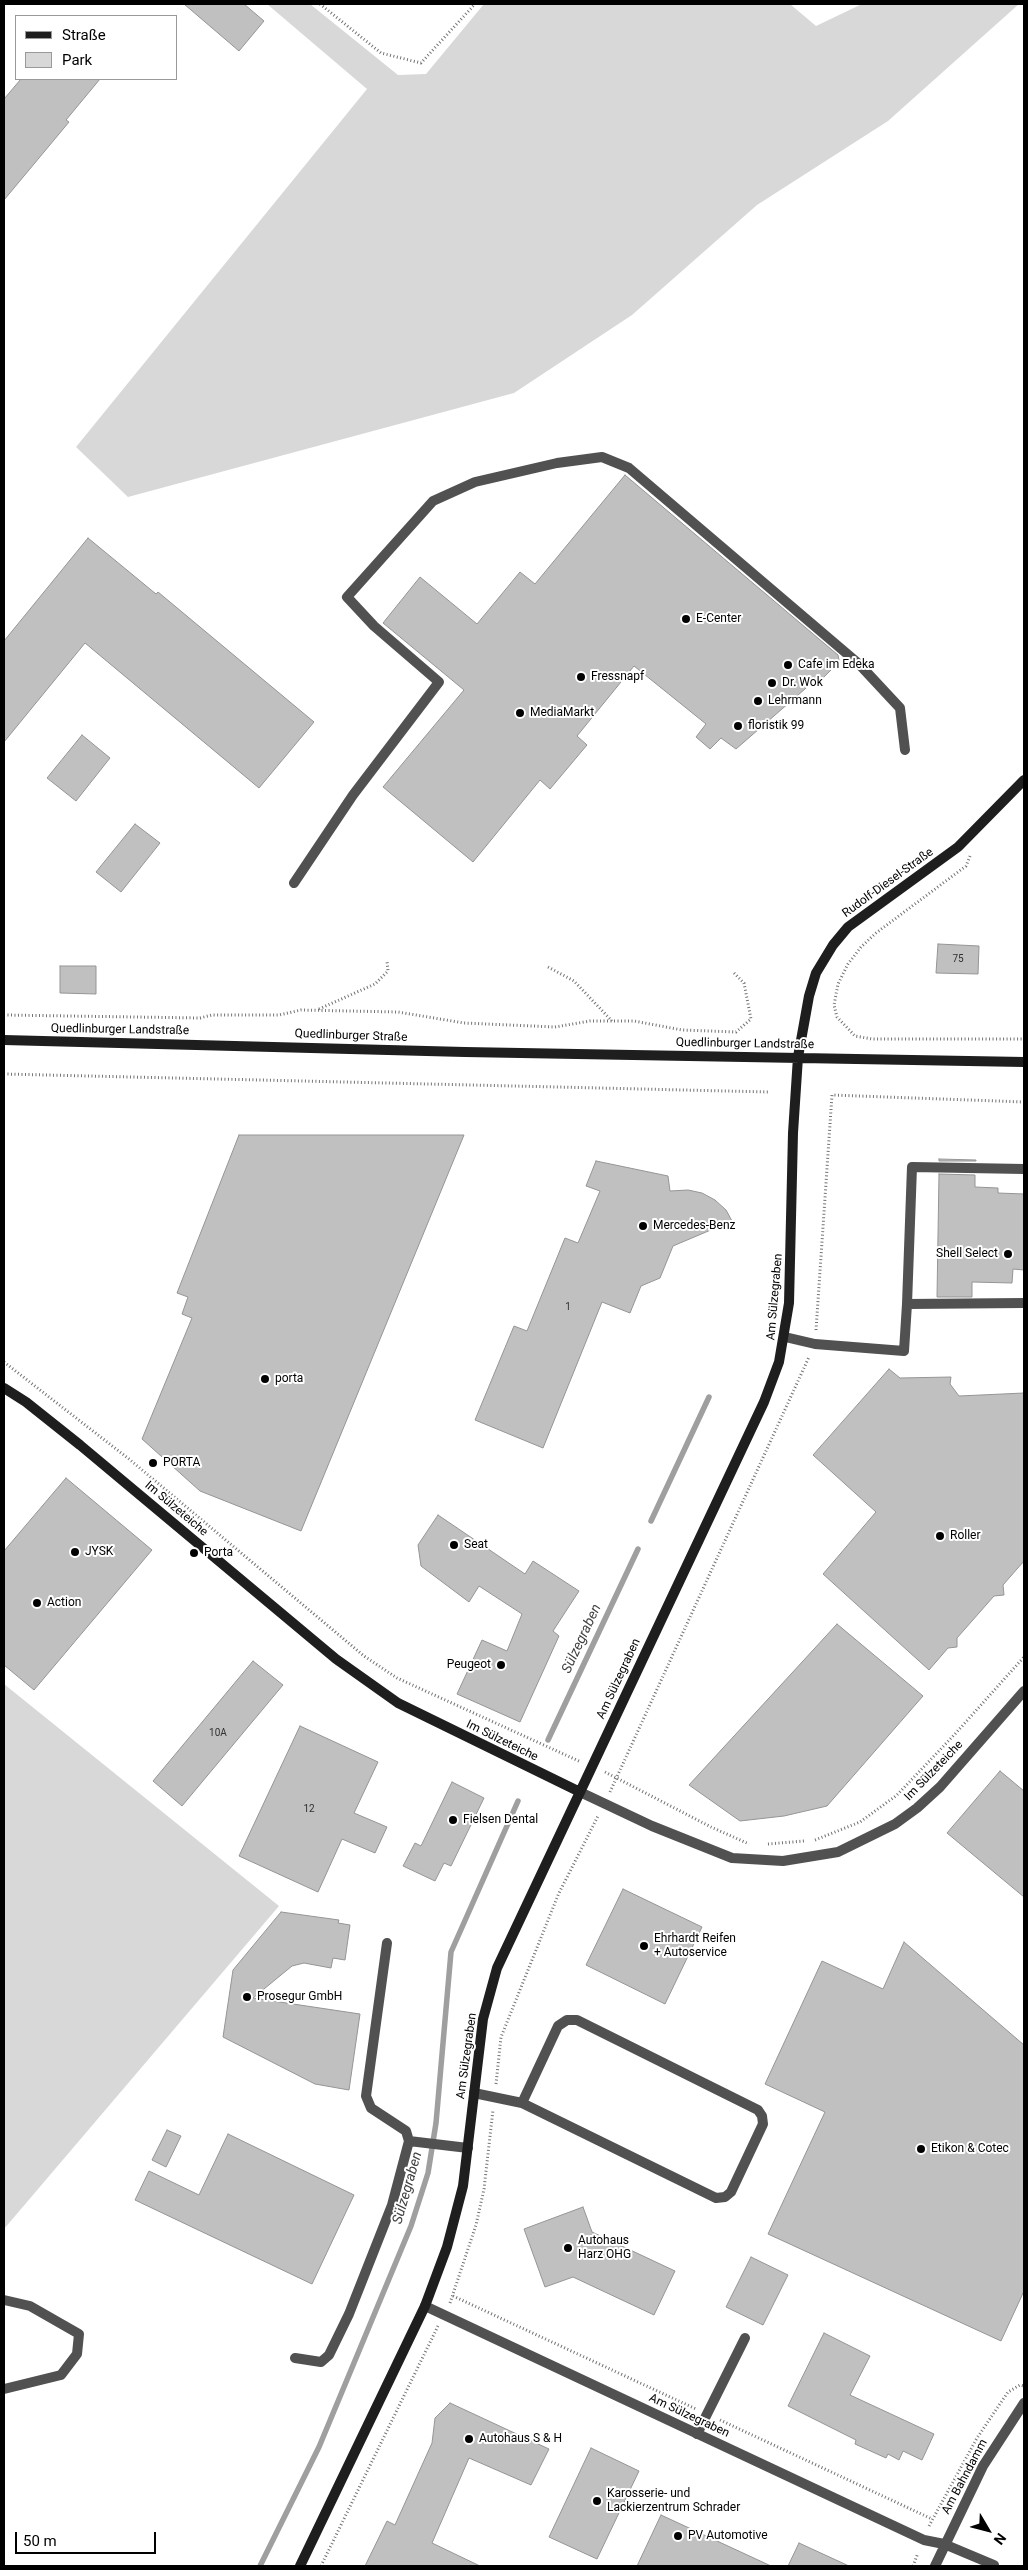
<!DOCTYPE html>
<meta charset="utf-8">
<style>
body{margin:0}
#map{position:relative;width:1028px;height:2570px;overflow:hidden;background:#fff;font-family:Roboto,sans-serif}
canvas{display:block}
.frame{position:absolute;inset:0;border:5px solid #000;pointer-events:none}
.legend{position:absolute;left:15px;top:15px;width:162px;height:65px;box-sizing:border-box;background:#fff;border:1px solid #999;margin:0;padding:6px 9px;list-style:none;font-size:15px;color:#000}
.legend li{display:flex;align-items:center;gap:10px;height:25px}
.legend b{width:25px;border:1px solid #999}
.north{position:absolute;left:963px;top:2505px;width:50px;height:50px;-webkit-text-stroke:4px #fff;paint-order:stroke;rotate:127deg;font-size:14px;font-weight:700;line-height:20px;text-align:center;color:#000}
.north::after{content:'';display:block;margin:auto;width:18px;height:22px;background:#000;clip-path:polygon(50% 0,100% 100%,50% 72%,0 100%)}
.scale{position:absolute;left:15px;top:2532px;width:141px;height:22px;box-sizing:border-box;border:2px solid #000;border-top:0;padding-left:6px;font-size:15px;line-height:18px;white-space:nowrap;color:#000;-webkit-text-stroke:4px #fff;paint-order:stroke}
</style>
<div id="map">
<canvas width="1028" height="2570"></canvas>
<div class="frame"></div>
<ul class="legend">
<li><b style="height:6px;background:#1e1e1e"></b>Straße</li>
<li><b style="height:14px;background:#d8d8d8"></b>Park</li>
</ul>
<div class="north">N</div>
<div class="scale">50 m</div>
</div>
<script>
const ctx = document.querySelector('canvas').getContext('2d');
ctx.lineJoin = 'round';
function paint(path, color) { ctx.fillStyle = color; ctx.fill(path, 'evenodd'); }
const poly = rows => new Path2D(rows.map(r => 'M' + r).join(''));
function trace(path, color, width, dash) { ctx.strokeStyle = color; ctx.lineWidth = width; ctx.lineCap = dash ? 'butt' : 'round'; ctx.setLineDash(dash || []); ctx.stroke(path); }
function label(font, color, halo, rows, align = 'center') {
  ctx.font = font + ' Roboto,sans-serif'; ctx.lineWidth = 4; ctx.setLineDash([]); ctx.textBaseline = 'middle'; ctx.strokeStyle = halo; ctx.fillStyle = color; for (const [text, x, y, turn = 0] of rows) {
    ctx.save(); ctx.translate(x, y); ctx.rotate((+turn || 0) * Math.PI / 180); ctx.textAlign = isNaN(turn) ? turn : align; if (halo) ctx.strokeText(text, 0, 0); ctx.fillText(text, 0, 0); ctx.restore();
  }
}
paint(poly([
 [267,4,310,4,398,75,426,74,484,4,790,4,816,26,862,4,1019,4,888,121,757,205,632,315,514,393,128,497,76,447,367,89],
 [4,1684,279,1906,4,2229]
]), '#d8d8d8');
trace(poly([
 [651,1521,709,1397],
 [548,1740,638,1549],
 [260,2566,319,2447,411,2226,428,2173,436,2123,451,1952,518,1801]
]), '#9f9f9f', 5.5);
const building = poly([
 [184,4,244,4,264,21,239,51,184,4],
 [21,79,100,79,66,120,69,122,4,200,4,99,21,79],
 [625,475,838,655,839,660,835,666,817,684,813,682,736,749,721,738,710,749,696,737,706,724,634,666,577,736,587,745,550,789,540,780,473,862,383,787,464,690,383,623,420,577,477,624,520,572,535,584,625,475],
 [88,538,156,594,158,592,314,722,259,788,85,643,4,742,4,641,88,538],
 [82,735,110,758,76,801,47,778,82,735],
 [135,824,160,843,121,892,96,872,135,824],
 [938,944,979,946,978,974,936,973,938,944],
 [60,966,96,966,96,994,60,993,60,966],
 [239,1135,464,1135,301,1531,200,1491,142,1439,192,1318,182,1314,188,1297,177,1293,239,1135],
 [939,1159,976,1160,976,1161,939,1161,939,1159],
 [596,1161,668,1176,670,1191,688,1190,702,1193,715,1200,726,1210,732,1221,673,1246,660,1278,641,1286,630,1313,602,1302,543,1448,475,1420,514,1326,527,1331,565,1238,578,1243,600,1191,586,1186,596,1161],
 [939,1174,975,1175,975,1187,998,1188,998,1193,1024,1194,1024,1270,1013,1269,1012,1283,972,1282,972,1297,937,1297,939,1174],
 [889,1369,900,1378,951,1377,950,1384,959,1396,1024,1393,1024,1561,1003,1585,1004,1595,994,1596,957,1638,957,1647,948,1648,929,1670,823,1574,876,1512,813,1455,889,1369],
 [66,1478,152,1550,34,1690,4,1665,4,1551,66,1478],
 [438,1515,525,1574,533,1561,579,1591,553,1631,559,1636,520,1722,457,1694,482,1640,507,1651,522,1614,479,1586,469,1602,421,1566,418,1545,438,1515],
 [837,1624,923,1696,827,1806,784,1816,740,1821,689,1785,837,1624],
 [253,1661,283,1685,182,1806,153,1781,253,1661],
 [300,1726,378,1762,354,1813,387,1827,375,1853,342,1839,318,1892,239,1856,300,1726],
 [1000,1771,1024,1791,1024,1897,947,1833,1000,1771],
 [452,1782,484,1798,451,1866,444,1863,435,1881,403,1866,415,1843,421,1846,452,1782],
 [623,1889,702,1927,665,2004,586,1965,623,1889],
 [281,1912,339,1920,338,1923,350,1925,345,1960,333,1958,331,1968,304,1963,292,1966,253,1998,360,2014,349,2090,315,2084,223,2037,233,1970,281,1912],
 [904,1942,1024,2045,1024,2291,1001,2341,768,2234,825,2112,765,2084,822,1961,883,1989,904,1942],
 [167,2130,181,2136,166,2167,152,2160,167,2130],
 [228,2134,354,2195,312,2284,135,2200,149,2171,199,2195,228,2134],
 [583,2207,592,2232,675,2271,654,2315,573,2277,545,2287,524,2229,583,2207],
 [751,2257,788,2275,763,2325,726,2307,751,2257],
 [824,2333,870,2356,850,2395,934,2434,922,2460,903,2451,899,2460,888,2454,886,2458,855,2444,856,2440,788,2406,824,2333],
 [450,2403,549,2449,531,2485,469,2458,432,2543,480,2566,365,2566,387,2521,395,2525,432,2443,435,2418,450,2403],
 [591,2448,639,2471,597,2559,549,2537,591,2448],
 [661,2515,771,2566,637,2566,661,2515],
 [799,2543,849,2566,788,2566,799,2543]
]);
paint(building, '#c0c0c0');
trace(building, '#959595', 1);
trace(poly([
 [320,4,381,53,421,63,475,4],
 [970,856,966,866,876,933,861,947,848,964,838,984,834,1005,837,1017,855,1036,872,1039,1024,1039],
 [548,967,574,981,612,1021],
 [319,1009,375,984,388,971,387,961],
 [4,1015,200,1018,212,1015,279,1015,301,1010,398,1012,464,1023,555,1027,590,1021,634,1021,682,1030,736,1032,751,1019,744,983,733,972],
 [4,1074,769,1092],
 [816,1330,832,1095,1024,1102],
 [4,1362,129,1459,364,1656,397,1678,581,1762],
 [605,1772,711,1827,749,1844],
 [610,1792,809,1357],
 [815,1840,860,1822,897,1795,955,1734,1024,1657],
 [768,1844,804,1841],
 [496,2084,501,2037,559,1893,598,1816],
 [453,2296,696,2409],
 [450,2303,476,2225,484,2189,493,2110],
 [720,2420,932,2519],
 [929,2526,977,2438,1008,2392,1020,2385,1024,2386],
 [321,2566,438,2326],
 [913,2566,918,2553]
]), '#737373', 3, [1, 2.5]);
trace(poly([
 [294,883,353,795,439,682,374,626,347,597,433,501,475,482,557,463,602,457,629,468,859,664,900,708,905,750],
 [907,1304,912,1167,1024,1169],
 [785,1337,815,1344,904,1351,907,1304,1024,1303],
 [387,1943,366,2096,371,2108,406,2131,409,2141],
 [474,2093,522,2103,558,2026,567,2020,577,2020,758,2110,762,2116,763,2124,731,2192,725,2197,716,2198,522,2103],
 [4,2300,30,2306,79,2334,77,2354,61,2375,4,2389],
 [295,2358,321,2362,329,2355,349,2314,392,2205,409,2141,468,2148],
 [697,2434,745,2338],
 [944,2544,994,2565]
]), '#515151', 10);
trace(poly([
 [580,1792,652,1826,732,1858,783,1861,838,1852,895,1824,917,1808,940,1787,1024,1691],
 [425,2306,924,2540,944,2544],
 [935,2566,983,2466,1024,2403]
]), '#515151', 10);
trace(poly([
 [4,1040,465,1052,1024,1062],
 [4,1388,26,1402,80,1445,336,1659,398,1703,580,1792],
 [300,2566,425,2306,447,2247,463,2186,483,2019,497,1968,764,1402,779,1362,789,1303,793,1133,798,1057,809,996,816,973,833,945,848,927,958,847,1024,780]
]), '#1e1e1e', 10);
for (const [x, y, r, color] of [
 [686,619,5,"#000"],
 [788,665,5,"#000"],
 [581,677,5,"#000"],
 [772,683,5,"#000"],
 [758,701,5,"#000"],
 [520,713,5,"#000"],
 [738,726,5,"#000"],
 [643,1226,5,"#000"],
 [1008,1254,5,"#000"],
 [265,1379,5,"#000"],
 [153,1463,5,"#000"],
 [940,1536,5,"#000"],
 [454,1545,5,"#000"],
 [75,1552,5,"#000"],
 [194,1553,5,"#000"],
 [37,1603,5,"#000"],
 [501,1665,5,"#000"],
 [453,1820,5,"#000"],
 [644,1946,5,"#000"],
 [247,1997,5,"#000"],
 [921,2149,5,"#000"],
 [568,2248,5,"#000"],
 [469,2439,5,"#000"],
 [597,2501,5,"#000"],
 [678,2536,5,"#000"]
]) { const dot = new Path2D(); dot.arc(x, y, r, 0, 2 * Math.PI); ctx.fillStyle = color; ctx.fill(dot); trace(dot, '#fff', 2); }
label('10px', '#303030', null, [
 ["75",958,959],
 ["1",568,1307],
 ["10A",218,1733],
 ["12",309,1809]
]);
label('12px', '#000', '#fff', [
 ["E-Center",696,619],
 ["Cafe im Edeka",798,665],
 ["Fressnapf",591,677],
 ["Dr. Wok",782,683],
 ["Lehrmann",768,701],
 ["MediaMarkt",530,713],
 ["floristik 99",748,726],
 ["Mercedes-Benz",653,1226],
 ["Shell Select",998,1254,"right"],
 ["porta",275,1379],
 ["PORTA",163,1463],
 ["Roller",950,1536],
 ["Seat",464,1545],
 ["JYSK",85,1552],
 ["Porta",204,1553],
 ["Action",47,1603],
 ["Peugeot",491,1665,"right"],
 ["Fielsen Dental",463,1820],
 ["Ehrhardt Reifen",654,1939],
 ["+ Autoservice",654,1953],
 ["Prosegur GmbH",257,1997],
 ["Etikon & Cotec",931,2149],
 ["Autohaus",578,2241],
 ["Harz OHG",578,2255],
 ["Autohaus S & H",479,2439],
 ["Karosserie- und",607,2494],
 ["Lackierzentrum Schrader",607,2508],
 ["PV Automotive",688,2536]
], 'left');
label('12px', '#000', '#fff', [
 ["Rudolf-Diesel-Straße",888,883,-36],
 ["Quedlinburger Landstraße",120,1030,1],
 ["Quedlinburger Straße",351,1036,2],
 ["Quedlinburger Landstraße",745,1044,1],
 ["Am Sülzegraben",775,1297,-85],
 ["Im Sülzeteiche",176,1509,40],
 ["Am Sülzegraben",619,1679,-65],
 ["Im Sülzeteiche",502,1741,26],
 ["Im Sülzeteiche",934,1771,-46],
 ["Am Sülzegraben",467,2056,-82],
 ["Am Sülzegraben",689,2416,25],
 ["Am Bahndamm",965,2477,-62]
]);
label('italic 14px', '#404040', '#fff', [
 ["Sülzegraben",582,1639,-65],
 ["Sülzegraben",408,2188,-74]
]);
</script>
